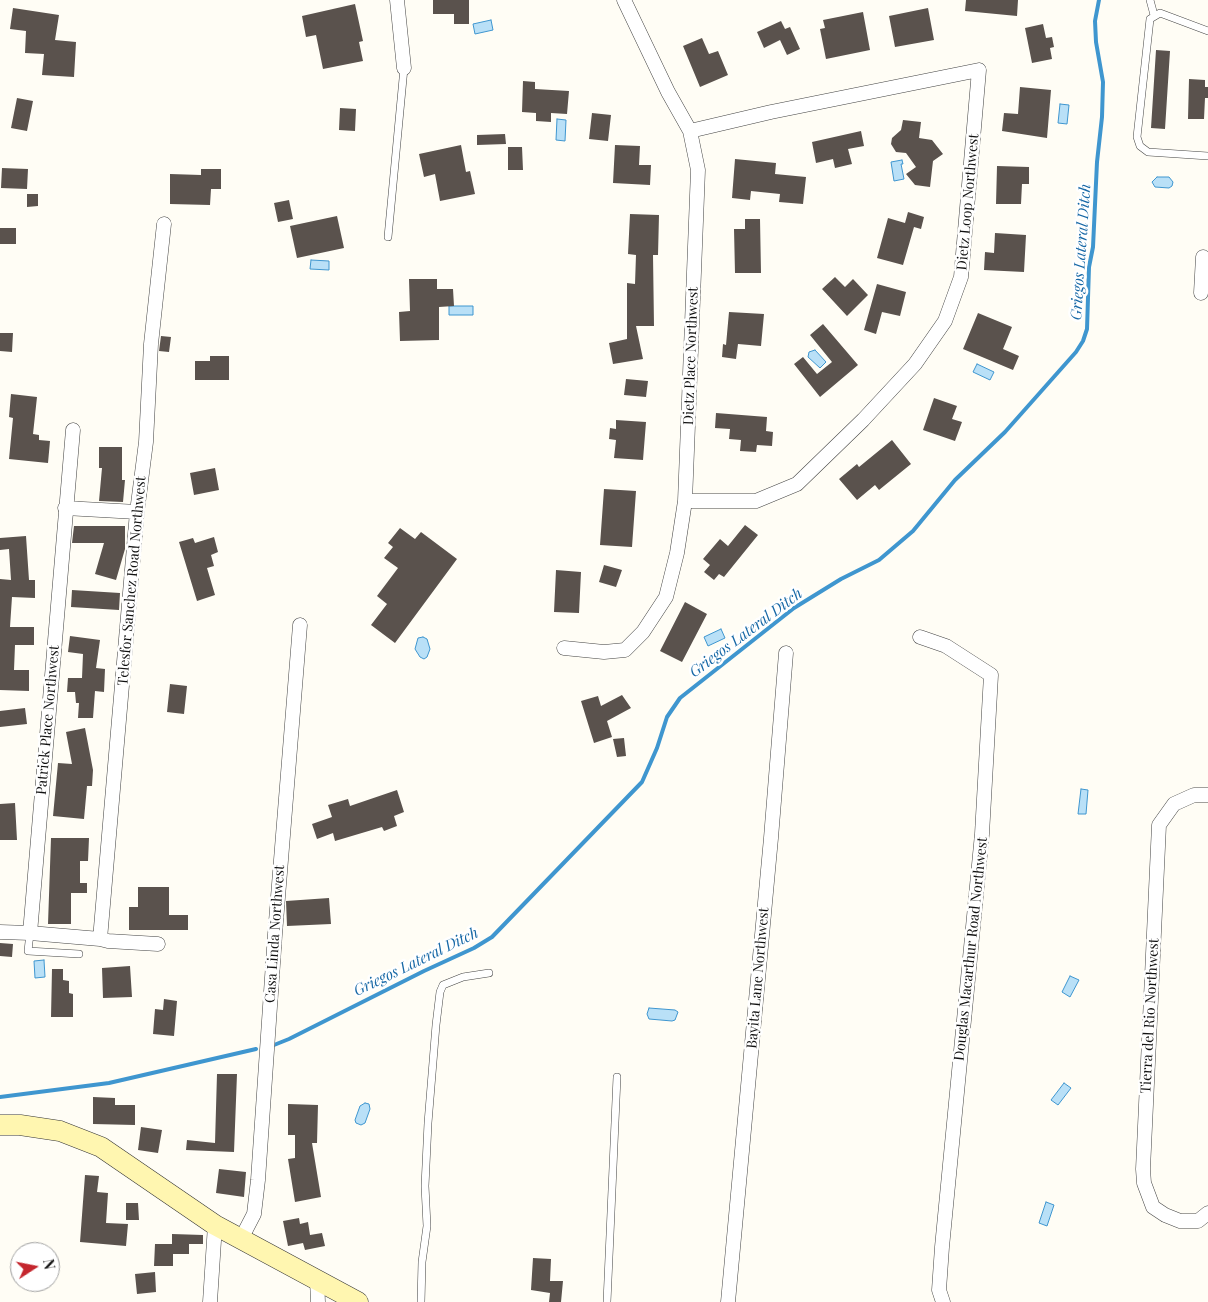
<!DOCTYPE html>
<style>
body{margin:0}
#map{position:relative;width:1208px;height:1302px;overflow:hidden;background:#fffdf5;font-family:"Playfair Display",serif}
canvas{display:block}
.north{position:absolute;left:10px;top:1242px;width:50px;height:50px;box-sizing:border-box;background:#fff;border:1px solid #a0a0a0;border-radius:50%;rotate:79deg;font-size:14px;font-weight:700;line-height:20px;text-align:center;color:#111}
.north::after{content:'';display:block;margin:auto;width:18px;height:22px;background:#c4262e;clip-path:polygon(50% 0,100% 100%,50% 72%,0 100%)}
</style>
<div id="map">
<canvas width="1208" height="1302"></canvas>
<div class="north">N</div>
</div>
<script>
const ctx = document.querySelector('canvas').getContext('2d');
ctx.lineJoin = 'round';
function paint(path, color) { ctx.fillStyle = color; ctx.fill(path, 'evenodd'); }
const poly = rows => new Path2D(rows.map(r => 'M' + r).join(''));
function trace(path, color, width, dash) { ctx.strokeStyle = color; ctx.lineWidth = width; ctx.lineCap = dash ? 'butt' : 'round'; ctx.setLineDash(dash || []); ctx.stroke(path); }
function label(font, color, halo, rows, align = 'center') {
  ctx.font = font + ' "Playfair Display",serif'; ctx.lineWidth = 5; ctx.setLineDash([]); ctx.textBaseline = 'middle'; ctx.strokeStyle = halo; ctx.fillStyle = color; for (const [text, x, y, turn = 0] of rows) {
    ctx.save(); ctx.translate(x, y); ctx.rotate((+turn || 0) * Math.PI / 180); ctx.textAlign = isNaN(turn) ? turn : align; if (halo) ctx.strokeText(text, 0, 0); ctx.fillText(text, 0, 0); ctx.restore();
  }
}
const water = poly([
 [491,20,493,30,475,34,473,24,491,20],
 [1060,104,1069,105,1067,124,1058,123,1060,104],
 [557,119,566,120,565,141,556,140,557,119],
 [902,160,903,164,901,164,904,179,894,181,891,162,902,160],
 [1157,177,1169,177,1173,182,1172,186,1169,188,1155,187,1152,182,1157,177],
 [311,260,329,261,329,270,310,269,311,260],
 [449,306,473,306,473,315,449,315,449,306],
 [815,350,826,362,820,368,808,357,809,352,815,350],
 [977,364,994,372,990,380,973,372,977,364],
 [721,629,725,638,708,646,704,637,721,629],
 [423,637,427,639,430,649,427,657,424,659,420,657,415,649,418,638,423,637],
 [1081,789,1088,790,1086,814,1078,814,1081,789],
 [44,960,45,977,35,978,34,961,44,960],
 [1070,976,1079,980,1070,997,1062,992,1070,976],
 [649,1008,675,1010,678,1012,675,1020,672,1021,649,1019,647,1014,649,1008],
 [1064,1083,1071,1088,1058,1105,1051,1100,1064,1083],
 [365,1103,369,1104,370,1109,365,1123,361,1125,356,1123,355,1120,360,1106,365,1103],
 [1046,1202,1054,1205,1047,1226,1039,1223,1046,1202]
]);
paint(water, '#b9e0f7');
trace(water, '#3f96cf', 1);
trace(poly([
 [274,1045,289,1039,424,971,474,948,492,937,642,782,657,748,667,717,680,698,794,608,841,579,879,560,913,531,955,480,1005,432,1076,352,1083,341,1087,329,1089,267,1093,247,1097,162,1102,117,1103,82,1096,42,1095,21,1099,0],
 [0,1097,109,1083,256,1049]
]), '#3f96cf', 4);
paint(poly([
 [433,0,469,0,469,24,454,24,454,14,433,14],
 [966,0,1018,0,1017,16,965,11],
 [355,4,363,41,359,42,363,61,323,69,316,35,306,37,302,16],
 [13,8,59,15,55,40,76,42,74,77,42,75,44,54,25,53,26,31,10,29],
 [928,8,934,40,895,47,889,16],
 [863,12,870,50,826,59,820,29,825,28,823,20],
 [781,21,785,29,790,27,800,49,787,55,780,40,764,48,757,32],
 [1043,24,1046,38,1052,37,1054,47,1050,48,1052,59,1032,63,1025,28],
 [702,38,709,54,718,51,728,75,700,87,683,46],
 [1156,50,1170,51,1165,129,1151,128],
 [1189,79,1205,80,1205,87,1208,87,1208,98,1205,98,1204,119,1188,119],
 [523,81,535,82,535,89,569,91,567,114,551,113,551,122,536,121,536,113,522,112],
 [1020,87,1051,90,1047,138,1002,131,1004,113,1018,114],
 [17,98,33,101,27,131,11,128],
 [340,108,356,109,355,131,339,130],
 [592,113,611,115,608,141,589,139],
 [903,120,921,122,919,138,932,140,943,154,933,161,930,187,915,185,906,174,916,167,906,153,896,152,891,144,892,138,901,130],
 [861,131,864,146,848,149,852,164,835,168,833,159,816,163,812,142],
 [505,134,506,144,477,145,477,135],
 [461,145,466,172,470,171,475,194,440,201,435,174,424,177,419,154],
 [615,145,640,146,639,165,651,165,650,185,613,183],
 [508,147,522,147,523,170,508,170],
 [735,159,776,163,775,174,806,177,803,204,779,202,780,194,751,191,750,200,732,198],
 [997,166,1029,167,1029,184,1022,184,1021,204,996,204],
 [2,168,28,169,27,189,1,188],
 [201,169,221,169,221,189,211,189,210,205,170,204,170,174,201,175],
 [27,194,38,194,38,206,27,207],
 [289,200,293,219,278,222,274,203],
 [908,212,924,217,921,229,914,227,903,265,877,258,888,218,905,223],
 [630,214,659,215,658,255,653,255,654,326,636,326,643,359,613,364,609,343,627,339,627,283,635,284,636,255,628,254],
 [337,216,344,248,297,258,290,226],
 [745,219,760,219,761,273,735,273,734,229,745,229],
 [0,228,16,228,16,244,0,244],
 [995,233,1026,235,1024,272,984,270,985,252,994,253],
 [835,277,845,287,853,279,868,295,847,316,822,289],
 [409,279,437,279,437,289,453,289,454,306,439,307,439,340,400,341,399,312,410,311],
 [877,284,906,292,900,316,882,312,876,334,864,330],
 [729,312,764,314,761,346,738,344,736,359,722,357,723,344,726,345],
 [978,313,1012,327,1003,349,1019,356,1013,370,963,349],
 [823,324,858,365,820,397,794,364,803,357,817,374,832,362,810,335],
 [0,333,13,333,12,352,0,351],
 [161,336,171,337,169,352,159,351],
 [210,356,229,356,229,380,195,380,195,361,210,361],
 [626,379,648,381,646,397,624,395],
 [11,394,37,397,33,434,39,435,39,440,50,441,48,463,9,459,13,418,9,417],
 [934,398,957,406,952,419,962,422,955,441,923,430],
 [716,413,767,417,766,431,773,432,772,446,757,445,756,452,740,451,741,440,729,439,730,429,715,428],
 [616,420,646,422,643,460,614,458,616,440,609,439,610,428,616,429],
 [892,440,911,464,879,490,875,485,857,500,839,479,857,464,859,467],
 [99,447,122,447,122,480,125,480,123,502,99,501,102,468,99,468],
 [215,468,219,490,194,495,190,473],
 [604,489,636,491,632,547,600,545],
 [745,525,758,535,724,577,719,574,714,580,704,572,710,565,703,559,720,539,728,546],
 [74,526,125,526,125,549,116,580,95,574,104,543,72,543],
 [400,528,415,539,421,532,457,559,395,643,371,625,387,604,377,596,398,568,384,558,393,547,388,543],
 [26,536,29,580,35,580,35,598,12,597,10,627,34,627,34,645,15,645,14,670,29,670,29,691,0,690,0,579,11,580,9,549,0,550,0,538],
 [214,537,218,552,211,555,214,566,207,568,215,595,197,601,179,542,193,538,195,543],
 [604,565,622,570,616,587,599,582],
 [556,570,581,572,579,613,554,612],
 [72,590,120,593,119,610,71,607],
 [685,602,707,614,682,662,660,651],
 [70,636,100,640,96,668,105,669,104,692,95,691,93,718,78,718,79,703,76,703,75,692,67,692,68,678,82,678,83,654,68,652],
 [170,684,187,686,184,714,167,712],
 [622,695,631,708,607,721,612,737,594,743,581,701,598,696,601,706],
 [25,708,27,724,0,727,0,711],
 [85,728,93,770,92,786,87,786,84,819,53,816,58,763,72,764,66,732],
 [624,738,626,756,617,757,613,739],
 [397,790,404,812,394,816,397,826,384,831,382,827,335,841,333,833,317,839,312,824,332,817,328,805,348,799,350,806],
 [15,803,17,840,0,840,0,804],
 [51,838,89,838,88,861,80,861,80,883,87,883,87,893,71,893,71,924,48,924],
 [138,887,169,887,169,915,188,915,188,930,129,930,129,907,138,907],
 [329,898,331,924,287,926,286,901],
 [0,943,13,944,12,957,0,956],
 [130,966,132,997,103,998,102,968],
 [52,969,63,969,63,980,69,981,69,993,73,994,73,1017,51,1017],
 [164,999,177,1001,174,1036,153,1034,155,1009,163,1010],
 [217,1074,237,1074,234,1152,186,1150,187,1140,215,1143],
 [93,1097,115,1098,115,1105,135,1105,135,1125,93,1124],
 [288,1104,318,1105,317,1143,312,1143,321,1197,295,1202,288,1159,295,1158,295,1135,288,1135],
 [141,1127,162,1130,158,1153,138,1150],
 [219,1169,246,1172,244,1197,216,1193],
 [85,1175,99,1176,97,1192,108,1193,106,1223,128,1224,126,1246,80,1242],
 [126,1203,138,1203,139,1220,126,1220],
 [299,1218,300,1224,308,1222,310,1235,322,1233,325,1246,305,1250,303,1243,288,1246,283,1221],
 [172,1234,203,1235,203,1244,189,1244,189,1254,173,1254,173,1266,154,1266,155,1244,172,1244],
 [533,1258,551,1259,550,1281,563,1281,561,1302,549,1302,550,1293,531,1290],
 [155,1272,156,1292,137,1294,135,1274]
]), '#5a524d');
const lane = poly([
 [1150,0,1154,15],
 [1208,31,1160,13,1150,19,1137,137,1140,146,1148,152,1208,156],
 [388,237,404,68],
 [30,933,28,951,79,954],
 [421,1302,422,1262,427,1226,425,1186,428,1123,436,1025,440,992,443,985,463,977,489,973],
 [607,1302,617,1077]
]);
const street = poly([
 [397,0,404,68],
 [1201,293,1203,257],
 [685,501,756,501,797,484,863,420,915,364,945,321,961,277,979,70,771,112,690,131],
 [65,508,137,512],
 [920,637,946,646,991,675,982,834,942,1247,939,1290,943,1302],
 [564,648,604,652,625,650,643,632,666,597,677,553,685,501,698,170,690,131,668,92,624,0],
 [1208,795,1194,795,1174,804,1159,825,1143,1169,1144,1183,1153,1207,1165,1215,1180,1221,1198,1221,1208,1213],
 [0,932,30,933,100,939,108,941,158,944],
 [30,933,73,430],
 [100,939,137,512,146,442,151,344,164,224],
 [241,1239,254,1214,258,1180,275,934,300,625],
 [317,1280,318,1302],
 [210,1302,215,1225],
 [728,1302,771,838,786,653]
]);
const secondary = poly([
 [0,1125,20,1125,60,1131,101,1147,215,1225,358,1302]
]);
trace(lane, '#444', 8);
trace(street, '#444', 15);
trace(secondary, '#333', 21);
trace(lane, '#fff', 7);
trace(street, '#fff', 14);
trace(secondary, '#fff6b0', 20);
label('14px', '#111', '#fff', [
 ["Dietz Loop Northwest",968,202,-85],
 ["Dietz Place Northwest",691,356,-88],
 ["Telesfor Sanchez Road Northwest",132,581,-85],
 ["Patrick Place Northwest",48,720,-85],
 ["Casa Linda Northwest",275,934,-86],
 ["Douglas Macarthur Road Northwest",971,949,-84],
 ["Bayita Lane Northwest",758,978,-85],
 ["Tierra del Rio Northwest",1150,1016,-87]
]);
label('italic 15px', '#1768a6', '#fff', [
 ["Griegos Lateral Ditch",1081,252,-86],
 ["Griegos Lateral Ditch",746,633,-37],
 ["Griegos Lateral Ditch",416,962,-26]
]);
</script>
